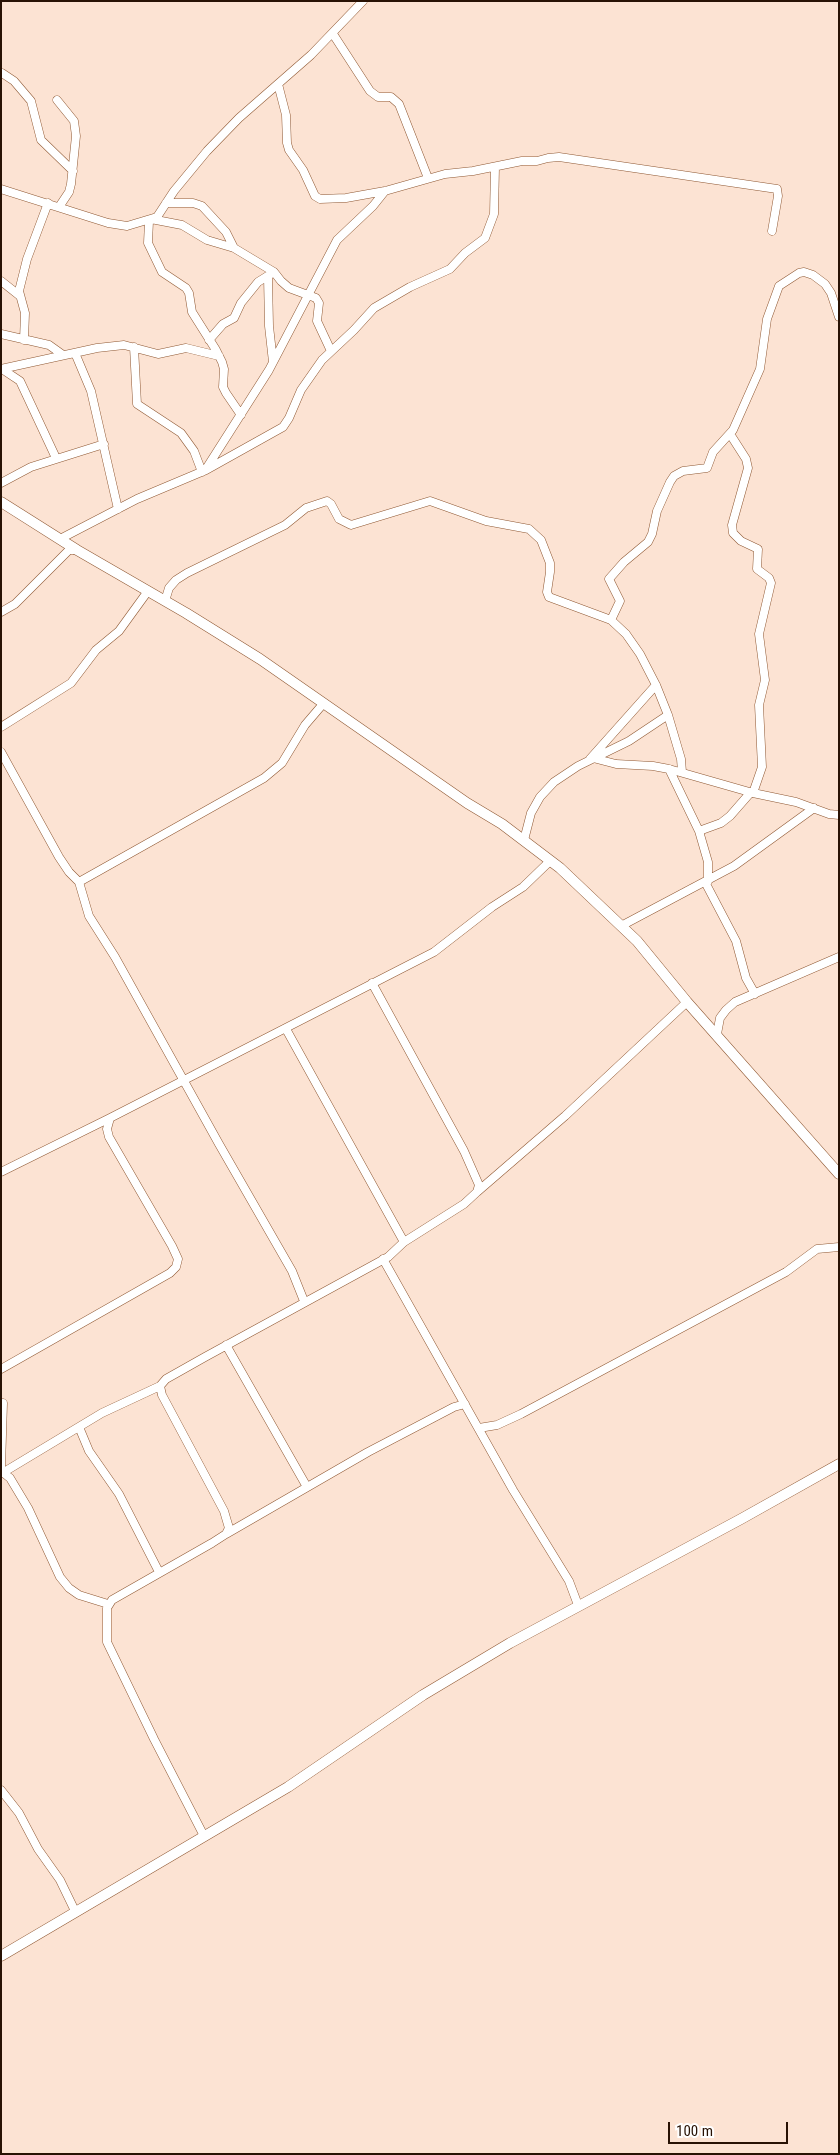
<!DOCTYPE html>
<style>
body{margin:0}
#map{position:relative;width:840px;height:2155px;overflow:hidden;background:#fce3d3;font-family:"Roboto Condensed",sans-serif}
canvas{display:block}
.frame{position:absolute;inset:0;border:2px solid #281204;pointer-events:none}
.scale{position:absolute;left:668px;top:2122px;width:120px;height:22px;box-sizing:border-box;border:2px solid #281204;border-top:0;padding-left:6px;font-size:15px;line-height:18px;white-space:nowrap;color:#281204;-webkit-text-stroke:4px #fff;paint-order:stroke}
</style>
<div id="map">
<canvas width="840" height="2155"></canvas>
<div class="frame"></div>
<div class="scale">100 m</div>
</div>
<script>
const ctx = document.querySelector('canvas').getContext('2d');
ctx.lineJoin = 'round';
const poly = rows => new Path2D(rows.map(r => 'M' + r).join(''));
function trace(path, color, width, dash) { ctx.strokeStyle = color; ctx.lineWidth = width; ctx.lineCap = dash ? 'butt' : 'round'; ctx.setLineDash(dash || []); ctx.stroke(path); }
const minor = poly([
 [333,34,370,91,378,97,391,97,399,104,428,178],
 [2,73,14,81,31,101,41,140,73,171],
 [278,84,286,115,287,143,289,150,303,170,315,196,320,199,346,198,385,191,445,174,473,171,522,161,537,161,548,158,559,157,777,189,778,196,772,231],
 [57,100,74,121,76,136,71,184,69,192,59,207],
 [1,189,108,223,127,226,157,217,174,191,207,151,239,118,311,55,363,1],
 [166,203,193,203,202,206,226,232,234,248],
 [151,219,182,225,207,240,234,248,274,272,281,281,289,288,316,298,319,303,317,321,331,351],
 [149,221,148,243,162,272,186,288,189,293,192,312,216,350,222,362,224,369,223,387,226,393,241,415],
 [268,277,269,326,273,362],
 [1,281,20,296],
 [1,334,49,345,63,355],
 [24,340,25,313,19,291,27,259,48,203],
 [209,340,223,324,234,318,241,303,258,282,274,272],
 [134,347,137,404,181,433,194,451,202,472],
 [75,353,91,391,118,509],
 [1,369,97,348,124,345,158,354,186,348,219,356],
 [2,369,20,381,56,458],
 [730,434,746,459,748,468,732,525,733,533,741,541,758,549,757,569,769,578,771,583,759,634,765,680,759,705,762,767,753,793],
 [206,469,269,370,337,240,373,206,385,191],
 [1,483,31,467,104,444],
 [60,539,137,499,206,470,283,427,289,418,301,390,322,360,354,330,374,308,410,287,450,269,465,253,485,238,494,214,495,167],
 [165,601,169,588,176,580,187,573,285,525,306,508,327,501,331,504,339,519,351,525,430,501,486,521,529,529,541,540,550,563,550,572,547,592,549,597,611,620,626,634,640,654,656,685,668,715,681,759,682,772],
 [1,612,15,604,69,550,77,550],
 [611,620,620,601,609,579,624,562,648,542,652,534,657,511,670,482,674,476,683,471,707,468,713,452,733,430,760,369,767,319,779,286,799,273,804,272,813,275,825,284,831,293,839,317],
 [1,727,71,683,96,650,119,631,148,591],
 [1,752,59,857,69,872,79,882,89,916,115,957,219,1144,292,1271,304,1301],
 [593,758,616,764,653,766,669,769,753,793,796,802,829,814,839,815],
 [590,759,656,685],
 [669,769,699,831,708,862,708,881],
 [699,831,721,823,730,816,751,792],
 [524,840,531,813,540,797,554,782,578,766,629,741,668,715],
 [79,882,264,778,282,763,305,725,323,704],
 [705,882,736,941,746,978,755,994],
 [621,926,734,866,814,808],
 [286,1029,404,1242],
 [717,1034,720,1018,726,1010,735,1002,839,957],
 [1,1172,110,1118],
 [477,1192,565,1116,687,1002],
 [383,1259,513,1490,569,1581,578,1605],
 [226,1345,307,1487],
 [1,1369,170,1273,176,1267,178,1259,172,1246,109,1137,107,1129,110,1118,434,952,492,907,523,887,550,861],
 [79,1427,89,1451,119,1494,159,1572],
 [479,1428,497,1425,521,1414,786,1272,817,1249,839,1247],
 [1,1466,3,1403],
 [1,1471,10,1478,28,1508,60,1577,69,1588,79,1595,108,1604],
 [4,1472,102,1413,160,1386],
 [226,1534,368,1452,454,1407,465,1404],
 [1,1790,19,1813,38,1849,60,1880,75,1911],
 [204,1836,154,1739,107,1642,107,1608,112,1600,212,1543,226,1534,229,1528,224,1511,162,1395,160,1386,166,1379,205,1357,388,1257,404,1242,464,1204,477,1192,479,1185,464,1151,372,983]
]);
const tertiary = poly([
 [1,502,77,550,186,613,260,659,467,803,502,824,560,868,637,941,687,1002,839,1174],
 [1,1956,288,1787,423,1695,510,1643,741,1519,839,1464]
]);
trace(minor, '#8f5833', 9);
trace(tertiary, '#8f5833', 11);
trace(minor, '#fff', 8);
trace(tertiary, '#fff', 10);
</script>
